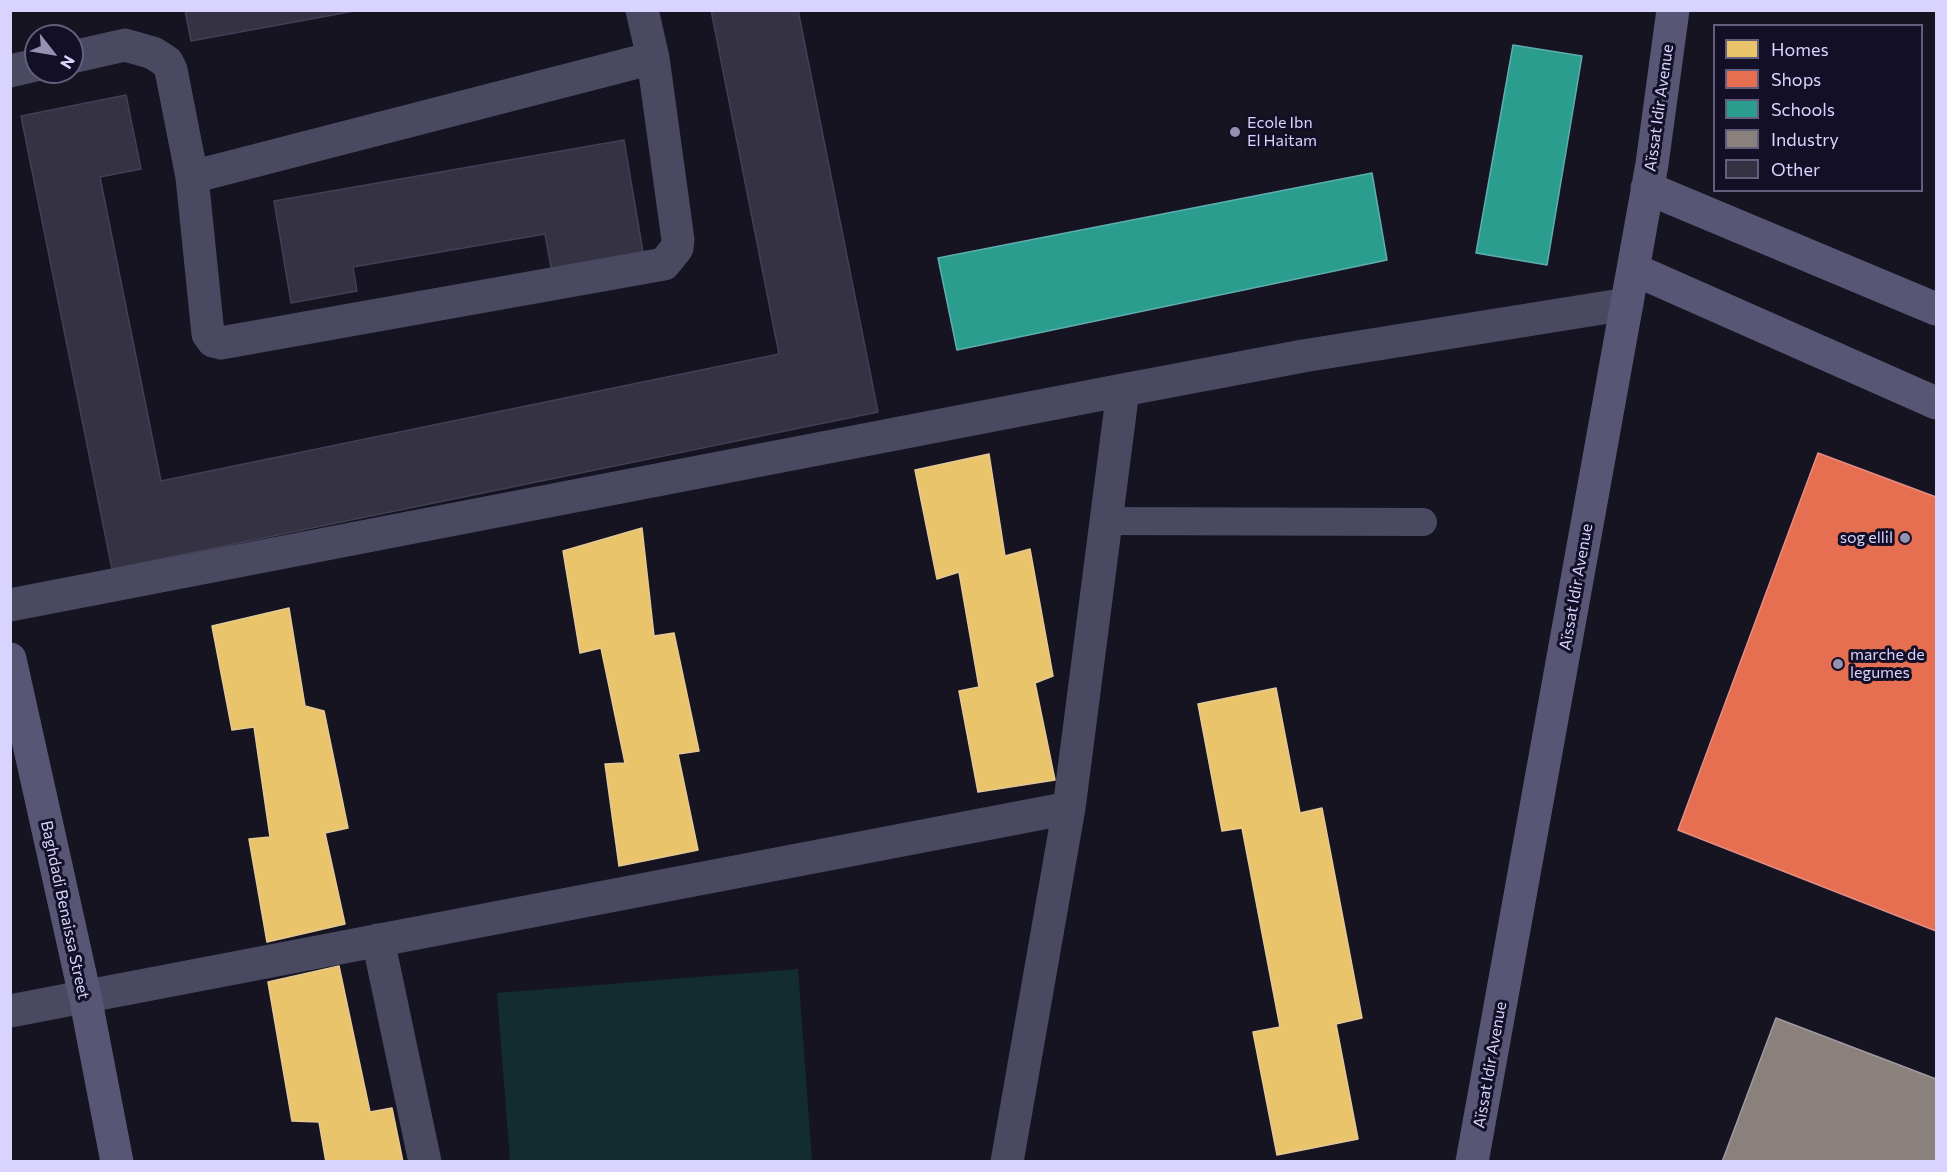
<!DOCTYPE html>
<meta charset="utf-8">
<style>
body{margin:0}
#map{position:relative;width:1947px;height:1172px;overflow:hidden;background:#161421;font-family:Commissioner,sans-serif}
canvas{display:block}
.frame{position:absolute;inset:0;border:12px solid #d9d4ff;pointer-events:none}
.legend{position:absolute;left:1713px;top:24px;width:210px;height:168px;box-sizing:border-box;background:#130f26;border:2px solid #625e7d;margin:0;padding:8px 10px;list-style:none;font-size:18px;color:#d9d4ff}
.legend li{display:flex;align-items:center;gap:12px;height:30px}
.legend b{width:30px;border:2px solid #625e7d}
.north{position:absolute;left:24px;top:24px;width:60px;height:60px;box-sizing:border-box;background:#130f26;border:2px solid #625e7d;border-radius:50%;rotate:121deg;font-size:16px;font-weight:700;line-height:24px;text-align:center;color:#d9d4ff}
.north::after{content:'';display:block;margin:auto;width:21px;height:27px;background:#9591b1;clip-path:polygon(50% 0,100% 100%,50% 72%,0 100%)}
</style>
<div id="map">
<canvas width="1947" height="1172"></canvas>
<div class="frame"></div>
<ul class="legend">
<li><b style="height:16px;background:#e9c46a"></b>Homes</li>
<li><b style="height:16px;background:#e76f51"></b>Shops</li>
<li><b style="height:16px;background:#2a9d8f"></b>Schools</li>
<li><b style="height:16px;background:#8a817c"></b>Industry</li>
<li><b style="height:16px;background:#343243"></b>Other</li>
</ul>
<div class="north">N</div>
</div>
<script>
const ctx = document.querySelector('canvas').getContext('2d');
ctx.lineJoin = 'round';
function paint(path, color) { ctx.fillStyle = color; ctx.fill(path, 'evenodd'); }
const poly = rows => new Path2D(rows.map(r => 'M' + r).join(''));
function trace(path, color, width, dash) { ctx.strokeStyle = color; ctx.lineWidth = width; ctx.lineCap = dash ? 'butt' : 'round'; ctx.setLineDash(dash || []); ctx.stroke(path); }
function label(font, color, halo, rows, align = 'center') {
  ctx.font = font + ' Commissioner,sans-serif'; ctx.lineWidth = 6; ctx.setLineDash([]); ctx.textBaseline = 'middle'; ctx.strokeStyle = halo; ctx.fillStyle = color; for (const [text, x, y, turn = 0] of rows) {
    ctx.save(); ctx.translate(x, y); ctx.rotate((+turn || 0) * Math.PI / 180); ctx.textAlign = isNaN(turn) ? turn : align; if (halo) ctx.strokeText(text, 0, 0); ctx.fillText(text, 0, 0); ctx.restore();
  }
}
paint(poly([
 [798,969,812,1161,510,1161,497,993]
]), '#132c2d');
const homes = poly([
 [989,454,1005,556,1030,549,1053,676,1035,683,1055,780,978,792,959,691,979,687,959,572,937,579,915,470,989,454],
 [642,528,654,636,674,633,699,751,678,754,698,850,619,866,605,764,625,763,601,648,580,653,563,551,642,528],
 [289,608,305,706,324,711,348,828,325,833,345,924,267,942,249,839,270,837,254,727,232,730,212,626,289,608],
 [1276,688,1300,813,1322,808,1362,1018,1336,1024,1358,1139,1277,1155,1253,1032,1280,1027,1242,828,1222,831,1198,704,1276,688],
 [339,966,370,1112,392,1108,403,1162,326,1162,319,1122,292,1121,268,982,339,966]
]);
paint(homes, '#e9c46a');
trace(homes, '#e4c997', 1.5);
const shops = poly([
 [1818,453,1936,497,1936,931,1678,830,1818,453]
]);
paint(shops, '#e76f51');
trace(shops, '#e38d85', 1.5);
const schools = poly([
 [1513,45,1582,56,1547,265,1476,253,1513,45],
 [1372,173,1387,260,957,350,938,258,1372,173]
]);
paint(schools, '#2a9d8f');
trace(schools, '#5eaeb1', 1.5);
const industry = poly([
 [1776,1018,1936,1079,1936,1162,1722,1162,1776,1018]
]);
paint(industry, '#8a817c');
trace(industry, '#a29aa3', 1.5);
const building = poly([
 [185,10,360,10,191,41,185,10],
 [711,10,798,10,878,412,112,569,21,116,126,95,141,169,100,177,161,481,779,354,711,10],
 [624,140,644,258,552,273,545,234,353,267,357,291,291,303,274,201,624,140]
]);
paint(building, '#343243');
trace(building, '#433f54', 1.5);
trace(poly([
 [1106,521,1423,522]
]), '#4a4962', 28);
trace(poly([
 [72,57,125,45,153,53,167,62,171,70,192,177,208,334,213,341,221,343,664,264,677,248,678,240,653,58,642,10],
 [10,71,36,65],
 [192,177,653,58],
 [10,605,1123,390],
 [378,940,425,1162],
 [10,1011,1069,808],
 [1007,1162,1069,808,1123,390,1303,356,1627,304]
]), '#4a4962', 33);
trace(poly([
 [1647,188,1936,309],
 [1633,269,1936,403],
 [10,659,85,996,117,1162],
 [1472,1162,1652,164,1673,10]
]), '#575674', 33);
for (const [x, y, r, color] of [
 [1235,132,6,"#9591b1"],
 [1905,538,6,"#9591b1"],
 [1838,664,6,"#9591b1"]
]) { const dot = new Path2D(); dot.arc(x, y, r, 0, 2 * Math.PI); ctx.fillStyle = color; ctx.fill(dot); trace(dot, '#130f26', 2); }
label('16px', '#d9d4ff', '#130f26', [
 ["Aïssat Idir Avenue",1659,108,-82],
 ["Aïssat Idir Avenue",1576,587,-80],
 ["Baghdadi Benaissa Street",65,910,78],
 ["Aïssat Idir Avenue",1490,1065,-80]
]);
label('16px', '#d9d4ff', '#130f26', [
 ["Ecole Ibn",1247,123],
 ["El Haitam",1247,141],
 ["sog ellil",1893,538,"right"],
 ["marche de",1850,655],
 ["legumes",1850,673]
], 'left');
</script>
